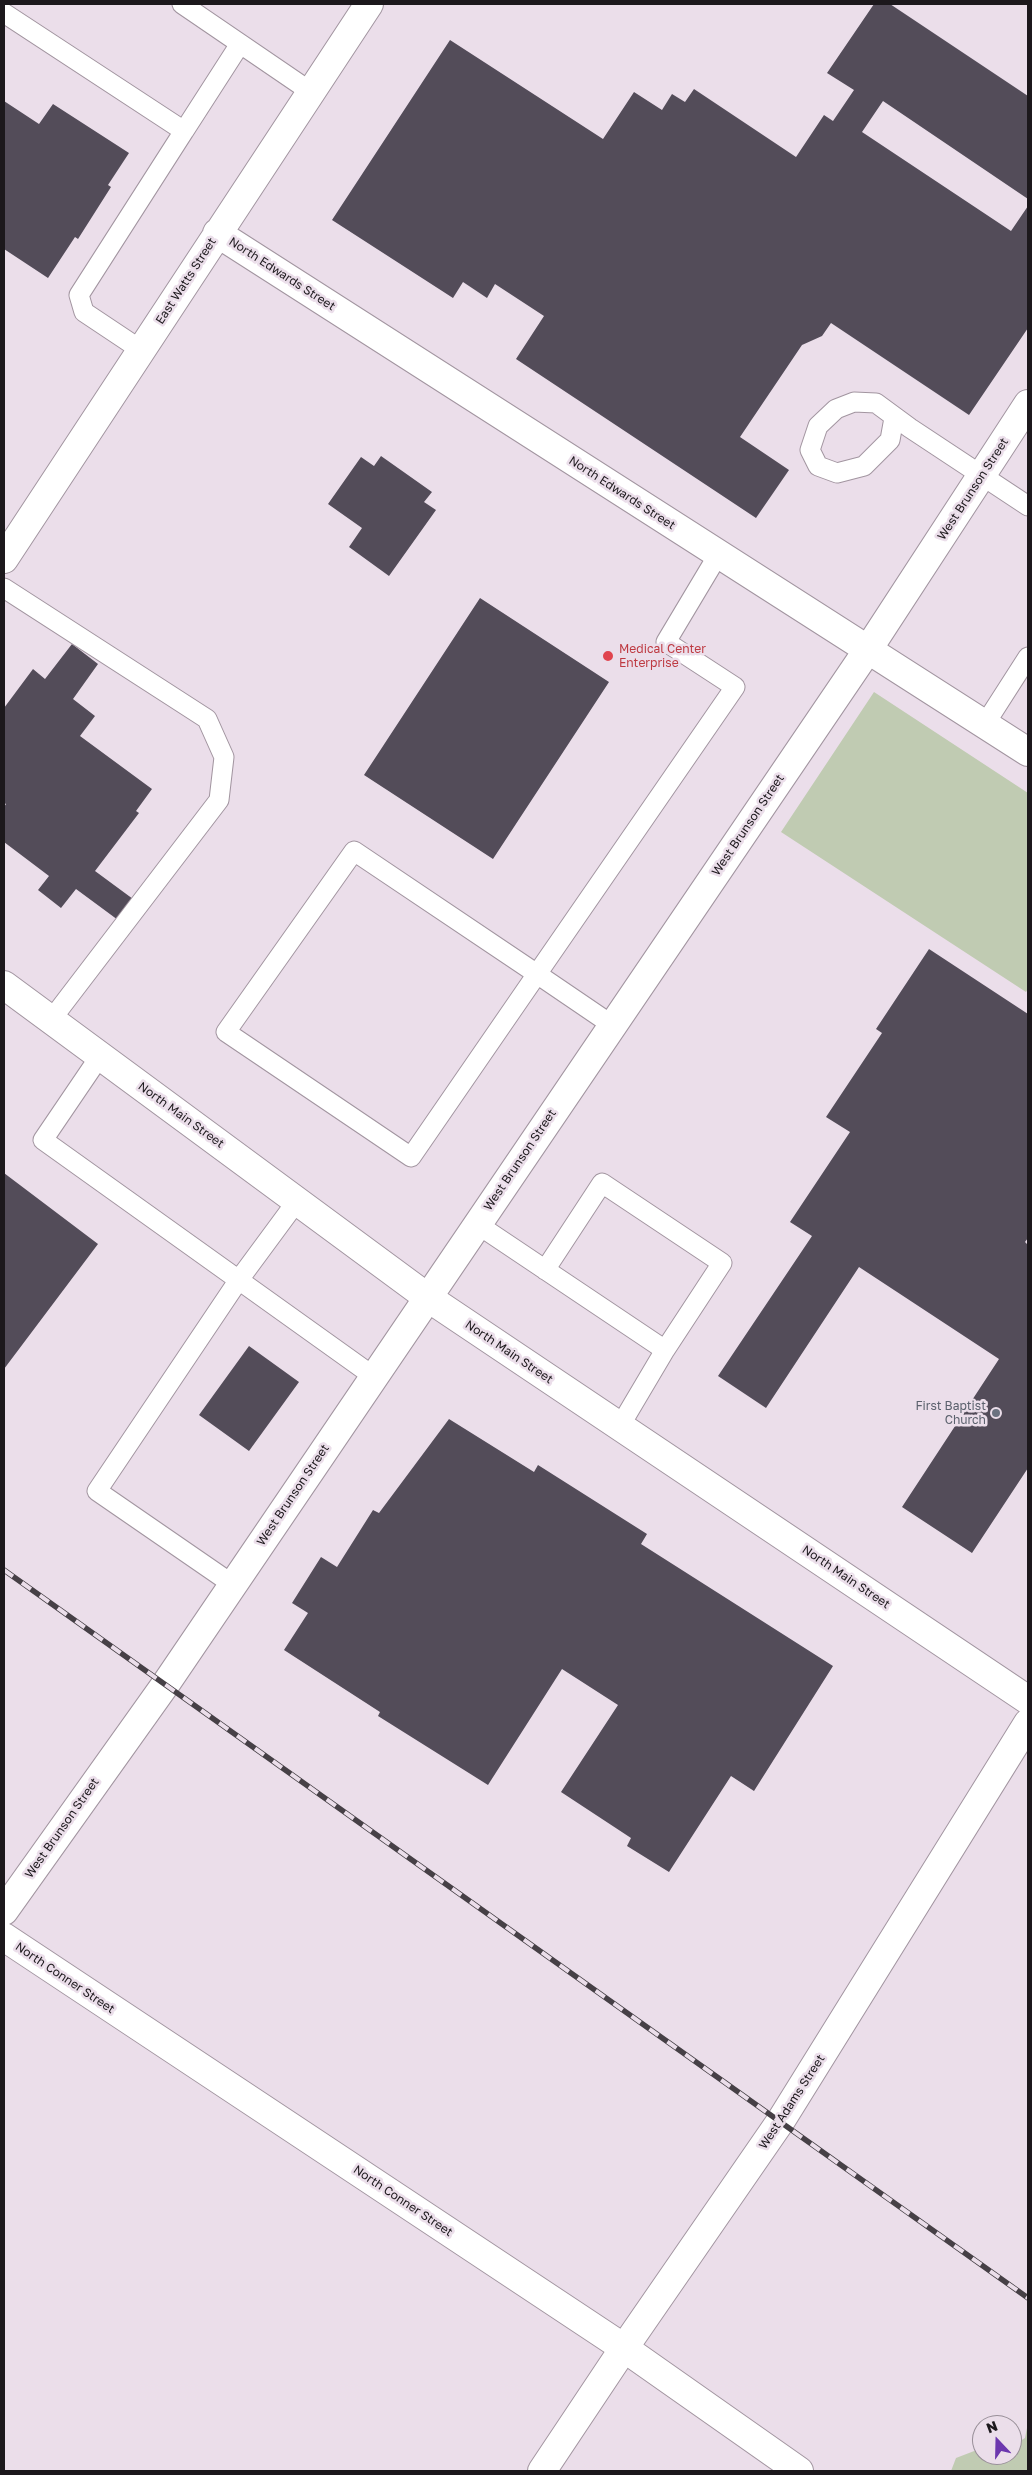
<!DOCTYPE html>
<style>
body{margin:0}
#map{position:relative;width:1032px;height:2475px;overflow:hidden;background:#ebdeea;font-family:"Golos Text",sans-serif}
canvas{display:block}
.frame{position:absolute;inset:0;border:5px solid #1c181c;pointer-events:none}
.north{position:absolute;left:972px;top:2415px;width:50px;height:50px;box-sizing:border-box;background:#ebdeea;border:1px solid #988f98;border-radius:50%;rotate:339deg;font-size:14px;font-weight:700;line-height:20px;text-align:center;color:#1c181c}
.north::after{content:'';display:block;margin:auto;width:18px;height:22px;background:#6c37ae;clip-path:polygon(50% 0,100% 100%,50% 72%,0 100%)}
</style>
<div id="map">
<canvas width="1032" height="2475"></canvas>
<div class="frame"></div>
<div class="north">N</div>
</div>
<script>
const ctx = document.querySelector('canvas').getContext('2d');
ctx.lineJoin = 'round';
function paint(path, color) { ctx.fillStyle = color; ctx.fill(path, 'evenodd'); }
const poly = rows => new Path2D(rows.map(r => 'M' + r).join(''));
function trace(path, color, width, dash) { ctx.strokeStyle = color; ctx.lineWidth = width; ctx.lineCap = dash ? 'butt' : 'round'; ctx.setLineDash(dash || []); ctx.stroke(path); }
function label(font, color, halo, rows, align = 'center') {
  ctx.font = font + ' "Golos Text",sans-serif'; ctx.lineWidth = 5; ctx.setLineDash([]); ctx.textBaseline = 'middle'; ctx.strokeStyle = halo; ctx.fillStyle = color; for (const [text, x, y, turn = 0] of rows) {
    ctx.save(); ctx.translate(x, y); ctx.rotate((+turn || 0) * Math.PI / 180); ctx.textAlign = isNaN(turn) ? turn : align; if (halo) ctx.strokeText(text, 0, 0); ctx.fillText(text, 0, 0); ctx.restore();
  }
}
paint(poly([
 [874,692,1028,793,1028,989,1026,992,781,832],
 [1028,2423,1028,2471,951,2471,956,2458,982,2448,982,2455,1012,2455,1012,2446,1025,2438]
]), '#c0cbb2');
paint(poly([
 [874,4,890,4,1028,96,1028,199,883,101,862,132,1011,231,1028,206,1028,328,969,415,831,323,822,336,802,345,740,437,789,470,756,518,516,359,544,316,495,284,487,298,463,282,453,298,332,220,450,40,603,139,634,92,662,110,672,94,685,102,694,89,796,157,824,115,833,121,854,90,827,73],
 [4,101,39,124,53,104,129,153,108,185,111,187,78,239,75,237,48,278,4,249],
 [381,456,432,492,424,502,436,510,389,576,349,547,362,528,328,504,361,457,374,466],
 [480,598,609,682,493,859,364,775],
 [72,644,98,664,73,699,95,716,80,736,152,789,136,811,139,813,95,871,133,899,118,920,76,889,61,908,38,890,49,876,4,842,4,807,6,804,4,803,4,708,33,669,45,679],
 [929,949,1028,1014,1028,1238,1025,1242,1028,1245,1028,1468,972,1553,902,1507,999,1359,859,1267,766,1408,718,1376,812,1236,790,1222,850,1132,826,1117,882,1033,876,1029],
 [4,1173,98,1244,4,1369],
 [249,1346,299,1382,249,1451,199,1415],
 [449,1419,534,1472,538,1465,647,1534,641,1544,833,1666,754,1791,731,1776,669,1872,627,1846,631,1838,561,1792,618,1705,562,1669,488,1785,378,1716,380,1712,284,1650,308,1613,292,1603,321,1557,337,1567,373,1510,379,1513]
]), '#534c59');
const lane = poly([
 [182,4,311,92],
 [4,13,184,131,240,44],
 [141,350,84,312,79,295,184,131],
 [894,418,890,440,864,466,837,473,818,466,810,450,818,426,836,409,854,402,876,403,910,428,1028,506],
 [4,588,207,719,224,757,219,800,51,1020],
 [985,724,1028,657],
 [612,1025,537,974,354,851,226,1032,411,1157,537,974,735,687,666,642,718,555],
 [100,1056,43,1140,373,1376],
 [477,1224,665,1350,620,1426],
 [545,1270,602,1183,722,1263,665,1350],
 [232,1584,97,1491,238,1281,297,1201]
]);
const street = poly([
 [217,233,1028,752],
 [4,559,369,4],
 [4,1911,165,1685,867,651,1028,404],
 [4,1937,624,2348,799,2471],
 [542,2471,624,2348,780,2122,1028,1723]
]);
const primary = poly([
 [4,985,427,1297,1028,1700]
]);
trace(lane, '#a295a0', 21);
trace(street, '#a295a0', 30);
trace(primary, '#a295a0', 30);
trace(lane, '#fff', 19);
trace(street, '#fff', 28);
trace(primary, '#fff', 28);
const rail = poly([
 [4,1570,1028,2298]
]);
trace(rail, '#464046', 5.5);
trace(rail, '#ebdeea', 4, [11]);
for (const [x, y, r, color] of [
 [608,656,6,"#e0444e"],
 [996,1413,5,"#6b7280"]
]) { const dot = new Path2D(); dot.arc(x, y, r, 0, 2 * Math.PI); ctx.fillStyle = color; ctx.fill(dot); trace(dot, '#ebdeea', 2); }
label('12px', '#1c181c', '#ebdeea', [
 ["North Edwards Street",282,274,33],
 ["East Watts Street",186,281,-57],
 ["West Brunson Street",973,489,-57],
 ["North Edwards Street",622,493,33],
 ["West Brunson Street",748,825,-56],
 ["North Main Street",181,1115,36],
 ["West Brunson Street",520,1160,-56],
 ["North Main Street",509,1352,34],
 ["West Brunson Street",293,1495,-56],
 ["North Main Street",846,1577,34],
 ["West Brunson Street",62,1828,-55],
 ["North Conner Street",65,1978,34],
 ["West Adams Street",792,2102,-57],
 ["North Conner Street",403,2201,34]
]);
label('12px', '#be3a42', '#ebdeea', [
 ["Medical Center",619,649],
 ["Enterprise",619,663]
], 'left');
label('12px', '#5b616d', '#ebdeea', [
 ["First Baptist",986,1406],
 ["Church",986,1420]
], 'right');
</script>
